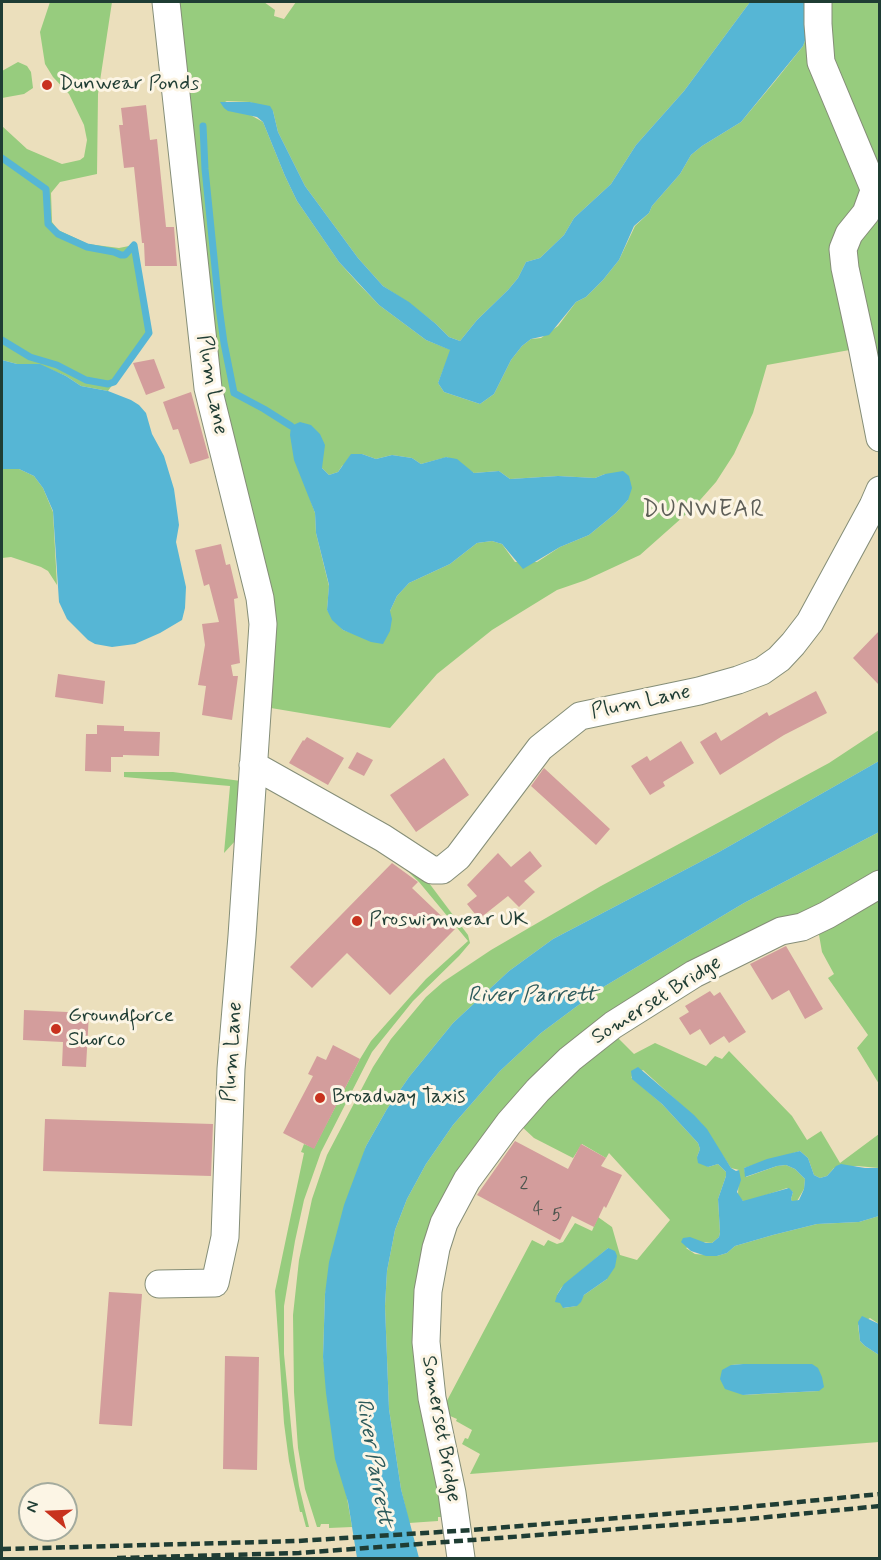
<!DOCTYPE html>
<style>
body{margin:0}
#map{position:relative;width:881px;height:1560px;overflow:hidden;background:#ebdfbc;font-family:Mynerve,sans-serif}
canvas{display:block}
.frame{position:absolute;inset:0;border:3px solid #1f3d34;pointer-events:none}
.north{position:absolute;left:18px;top:1482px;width:60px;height:60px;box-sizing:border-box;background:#fcf5e5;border:2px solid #a4ab9e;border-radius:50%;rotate:289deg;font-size:16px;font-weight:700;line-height:24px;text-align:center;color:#1f3d34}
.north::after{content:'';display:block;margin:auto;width:21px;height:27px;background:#c8321e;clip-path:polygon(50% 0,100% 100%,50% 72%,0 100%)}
</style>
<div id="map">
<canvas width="881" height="1560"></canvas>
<div class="frame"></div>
<div class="north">N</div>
</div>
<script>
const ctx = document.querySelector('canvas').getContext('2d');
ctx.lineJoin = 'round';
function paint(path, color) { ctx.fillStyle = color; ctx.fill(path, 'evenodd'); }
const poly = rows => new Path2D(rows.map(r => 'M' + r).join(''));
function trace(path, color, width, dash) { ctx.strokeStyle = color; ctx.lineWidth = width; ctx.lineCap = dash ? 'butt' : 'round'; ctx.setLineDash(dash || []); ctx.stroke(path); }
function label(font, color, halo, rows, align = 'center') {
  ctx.font = font + ' Mynerve,sans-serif'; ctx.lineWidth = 6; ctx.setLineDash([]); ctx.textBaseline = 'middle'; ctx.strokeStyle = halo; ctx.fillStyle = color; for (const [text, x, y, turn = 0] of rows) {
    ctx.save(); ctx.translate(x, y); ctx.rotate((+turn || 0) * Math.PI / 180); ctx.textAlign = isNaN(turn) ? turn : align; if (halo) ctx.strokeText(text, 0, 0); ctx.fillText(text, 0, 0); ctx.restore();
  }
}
paint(poly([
 [50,2,112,2,98,94,97,174,60,182,51,193,52,222,58,230,88,244,119,248,134,245,149,333,108,391,81,386,66,376,40,365,17,364,2,360,2,126,27,149,62,164,80,160,84,157,87,140,84,125,69,94,53,77,45,64,40,32],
 [171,2,264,2,275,10,274,16,284,19,296,2,750,2,684,91,636,145,611,184,574,218,564,235,540,258,526,262,518,278,508,290,477,320,460,341,449,337,436,324,409,303,383,286,358,258,305,186,278,132,273,111,250,102,225,101,263,122,285,176,297,201,339,262,357,282,379,305,426,340,451,350,438,383,444,392,480,404,494,394,511,360,522,346,531,339,541,338,558,326,576,302,586,297,603,280,619,260,635,226,649,213,652,206,680,174,691,155,702,146,741,122,776,80,803,46,806,38,804,2,812,2,864,189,857,214,855,349,767,365,753,413,734,454,716,482,693,508,640,555,586,580,557,590,492,630,437,674,390,728,265,707,275,610,223,430],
 [362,454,376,459,392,455,412,458,421,464,447,457,474,473,499,471,510,479,558,476,595,478,605,474,628,500,616,513,589,535,560,547,537,562,515,562,502,544,492,541,477,543,450,564,409,583,397,596,390,611,357,635,343,630,327,610,329,586,316,533,315,513,309,496,322,458,322,468,329,475,338,472,342,466],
 [823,2,879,2,879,187,836,83],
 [18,62,27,66,31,72,33,88,24,94,2,98,2,71],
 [877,220,879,221,880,303,878,303,880,310,879,405,853,274,857,237],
 [2,469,19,469,34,476,43,488,53,512,57,585,48,571,41,567,11,557,2,558],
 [879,730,879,761,719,852,553,939,509,971,453,1023,409,1077,387,1109,366,1146,325,1294,323,1357,352,1527,329,1528,329,1524,321,1524,320,1527,317,1527,305,1489,298,1448,294,1392,293,1315,299,1260,312,1199,327,1155,373,1067,391,1039,426,997,443,982,491,950,601,886,829,763],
 [107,772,173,772,241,781,236,840,224,853,230,786,124,777,124,772],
 [879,832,879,878,808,917,523,1098,426,1266,445,1517,438,1517,438,1521,409,1523,401,1489,389,1409,385,1306,387,1271,395,1230,407,1199,426,1164,453,1125,500,1071,541,1033,600,989,744,903],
 [395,859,423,875,468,935,470,943,459,956,413,1001,372,1052,321,1152,304,1200,295,1241,284,1306,284,1354,293,1446,299,1486,309,1527,306,1527,302,1512,300,1512,289,1461,284,1423,275,1291,304,1153,301,1152,304,1144,314,1148,360,1059,371,1041,426,979,468,941,419,882],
 [879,890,879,1084,857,1048,868,1035,828,978,834,974,822,952,818,929],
 [612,1032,634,1054,655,1043,706,1066,715,1056,722,1059,729,1051,792,1116,807,1140,821,1131,840,1163,879,1134,879,1168,857,1166,834,1168,827,1176,820,1178,814,1175,808,1158,800,1151,744,1168,746,1177,777,1166,786,1165,795,1169,805,1179,804,1189,797,1201,792,1201,791,1199,793,1192,787,1188,745,1202,740,1199,738,1195,739,1170,731,1168,701,1123,643,1070,631,1077,662,1104,698,1143,700,1149,697,1157,708,1167,718,1164,726,1172,726,1176,718,1199,720,1232,719,1237,712,1243,700,1242,686,1248,695,1254,717,1256,727,1253,735,1246,773,1235,817,1224,859,1222,879,1216,879,1324,870,1318,858,1325,860,1341,865,1346,879,1355,879,1442,470,1474,480,1454,462,1444,465,1438,468,1439,472,1430,456,1421,457,1419,441,1412,532,1240,544,1246,548,1240,557,1244,563,1242,575,1223,592,1231,598,1217,612,1227,620,1255,637,1260,670,1220,609,1153,606,1158,582,1144,573,1158,534,1138,520,1125],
 [608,1248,607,1279,584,1295,576,1306,564,1308,557,1295,561,1288],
 [743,1364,800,1364,819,1391,743,1395,731,1365]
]), '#97cc7e');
paint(poly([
 [750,2,804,2,806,38,803,46,741,122,702,146,691,155,680,174,652,206,649,213,634,226,619,260,603,280,586,297,576,302,549,335,531,339,522,346,511,360,494,394,480,404,444,392,438,383,450,350,426,340,379,305,339,262,297,201,285,176,263,122,257,117,228,111,224,108,220,102,250,102,270,106,273,111,278,132,305,186,358,258,383,286,409,302,436,324,449,337,460,341,477,320,508,290,518,278,526,262,540,258,564,235,574,218,611,184,636,145,684,91],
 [2,360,17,364,40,364,66,376,81,386,108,391,131,400,139,405,146,413,152,434,164,456,174,489,179,525,176,542,186,587,185,608,182,620,160,633,135,644,112,647,95,644,88,640,67,619,59,602,53,511,43,488,34,476,19,469,2,469],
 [300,422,311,425,320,434,325,445,322,468,329,475,338,472,351,454,362,454,376,459,392,455,412,458,421,464,446,457,457,459,474,473,499,471,510,479,558,476,595,478,605,474,623,471,629,476,632,488,628,500,616,513,589,535,560,547,523,569,502,544,492,541,477,543,450,564,409,583,397,596,390,611,392,619,390,631,383,644,371,642,343,630,332,620,327,610,329,585,316,533,315,513,294,460,290,435,291,426],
 [879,761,879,832,744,903,600,989,541,1033,500,1071,453,1125,426,1164,407,1199,395,1230,387,1271,385,1306,389,1409,401,1489,419,1558,357,1558,348,1502,335,1459,326,1393,323,1357,325,1294,329,1262,344,1205,366,1146,387,1109,409,1077,453,1023,509,971,553,939,719,852],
 [638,1067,694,1115,707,1129,731,1168,736,1171,739,1170,741,1180,737,1192,743,1201,789,1188,793,1192,791,1199,792,1201,799,1200,804,1189,805,1179,795,1169,786,1165,777,1166,745,1177,744,1168,767,1159,800,1151,808,1158,814,1175,820,1178,827,1176,836,1166,841,1164,865,1168,879,1168,879,1216,859,1222,817,1224,773,1235,735,1246,727,1253,717,1256,706,1256,691,1251,681,1242,683,1238,690,1237,706,1243,712,1243,719,1237,720,1232,718,1199,726,1176,726,1172,718,1164,708,1167,698,1163,697,1157,700,1149,698,1143,662,1104,632,1079,631,1071],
 [608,1248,615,1251,617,1256,615,1267,607,1279,584,1295,581,1302,577,1306,563,1308,560,1303,555,1302,557,1295,564,1284],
 [862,1316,879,1324,879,1355,865,1346,860,1341,858,1322],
 [743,1364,812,1364,818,1368,822,1377,824,1387,819,1391,759,1394,743,1395,725,1389,720,1379,722,1370,731,1365]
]), '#56b6d5');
trace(poly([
 [203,126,205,169,219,307,224,343,234,393,264,409,291,426],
 [2,158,46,189,48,224,58,234,87,247,114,252,121,255,125,255,134,245,149,333,114,382,108,384,86,380,57,365,30,357,2,340]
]), '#56b6d5', 7);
paint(poly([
 [146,105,150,140,157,139,166,227,174,227,177,266,145,266,144,243,142,243,134,167,124,168,119,125,123,125,121,108],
 [154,359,165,388,146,395,133,363],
 [191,392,209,458,190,464,178,429,173,430,163,402],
 [221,544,226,565,230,564,238,598,234,599,240,663,231,665,233,676,238,676,232,720,202,715,206,686,198,685,205,645,202,624,219,622,209,584,204,586,195,550],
 [879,631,879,685,853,658],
 [58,674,105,681,103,704,55,697],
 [816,691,827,713,784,735,720,775,700,742,716,732,721,741,767,712,769,716],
 [97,725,124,726,124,731,160,732,159,756,123,755,123,757,111,757,111,772,85,771,86,734,97,734],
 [307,737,344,758,328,785,289,763,303,740,304,741],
 [681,741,694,763,663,782,665,786,650,795,631,766,647,756,650,761],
 [357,752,373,760,364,776,348,768],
 [444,758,469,795,416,832,390,795],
 [544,768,610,829,596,845,531,786],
 [530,851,542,866,524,881,535,892,519,907,508,896,479,919,467,904,477,896,467,885,498,853,511,867],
 [392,863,418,882,412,888,455,929,390,995,347,953,312,988,290,967],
 [786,946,823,1009,805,1019,789,990,772,1000,750,964],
 [710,991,714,996,720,992,746,1032,729,1043,724,1036,710,1045,700,1029,690,1035,679,1018,689,1012,685,1006],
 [24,1010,89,1013,86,1067,62,1066,63,1042,23,1040],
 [333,1045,360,1059,314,1149,283,1133,313,1076,308,1074,317,1056,326,1060],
 [45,1119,213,1124,211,1176,43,1171],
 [515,1141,568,1169,581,1144,606,1158,601,1166,622,1175,606,1208,604,1206,594,1227,572,1216,560,1240,477,1195],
 [109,1292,142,1294,132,1426,99,1424],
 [225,1356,259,1357,257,1470,223,1469]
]), '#d39d9c');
const minor = poly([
 [818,2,818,24,821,62,880,203],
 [874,191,866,213,849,234,843,249,845,268,862,346,880,438],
 [253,765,383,838,432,870,442,870,458,857,540,748,580,716,699,691,738,680,762,671,779,659,793,644,810,622,873,506,880,490],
 [159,1284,215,1283,225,1237,231,1069,242,936,263,624,260,598,208,388,166,2],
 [461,1558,452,1493,432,1398,426,1342,428,1291,436,1248,444,1223,467,1180,509,1123,538,1090,570,1059,613,1025,694,974,781,931,802,927,827,915,880,884]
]);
trace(minor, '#858e78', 29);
trace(minor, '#fff', 27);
trace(poly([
 [2,1549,297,1541,472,1530,737,1508,880,1494],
 [117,1558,299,1553,738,1520,880,1506]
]), '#1f3d34', 4.5, [9, 4.5]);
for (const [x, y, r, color] of [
 [47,85,6,"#c8321e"],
 [357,921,6,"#c8321e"],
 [56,1029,6,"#c8321e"],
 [320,1098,6,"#c8321e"]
]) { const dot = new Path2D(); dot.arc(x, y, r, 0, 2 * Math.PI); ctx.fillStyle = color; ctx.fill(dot); trace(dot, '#fcf5e5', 2); }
label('18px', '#4c554e', null, [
 ["2",524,1184],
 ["4",538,1210],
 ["5",557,1216]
]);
label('21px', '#1f3d34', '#fcf5e5', [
 ["Dunwear Ponds",59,85],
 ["Proswimwear UK",369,921],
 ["Groundforce",68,1017],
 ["Shorco",68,1041],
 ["Broadway Taxis",332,1098]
], 'left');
label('21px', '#1f3d34', '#fcf5e5', [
 ["Plum Lane",211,385,80],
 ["Plum Lane",641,703,-12],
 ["Somerset Bridge",657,1001,-32],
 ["Plum Lane",233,1052,-86],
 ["Somerset Bridge",440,1429,80]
]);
label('italic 22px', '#2d5b5c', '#fcf5e5', [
 ["River Parrett",533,996],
 ["River Parrett",373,1463,80]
]);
ctx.letterSpacing = '1.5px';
label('24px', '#5e5f58', '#fcf5e5', [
 ["DUNWEAR",704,511]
]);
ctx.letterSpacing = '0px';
</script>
